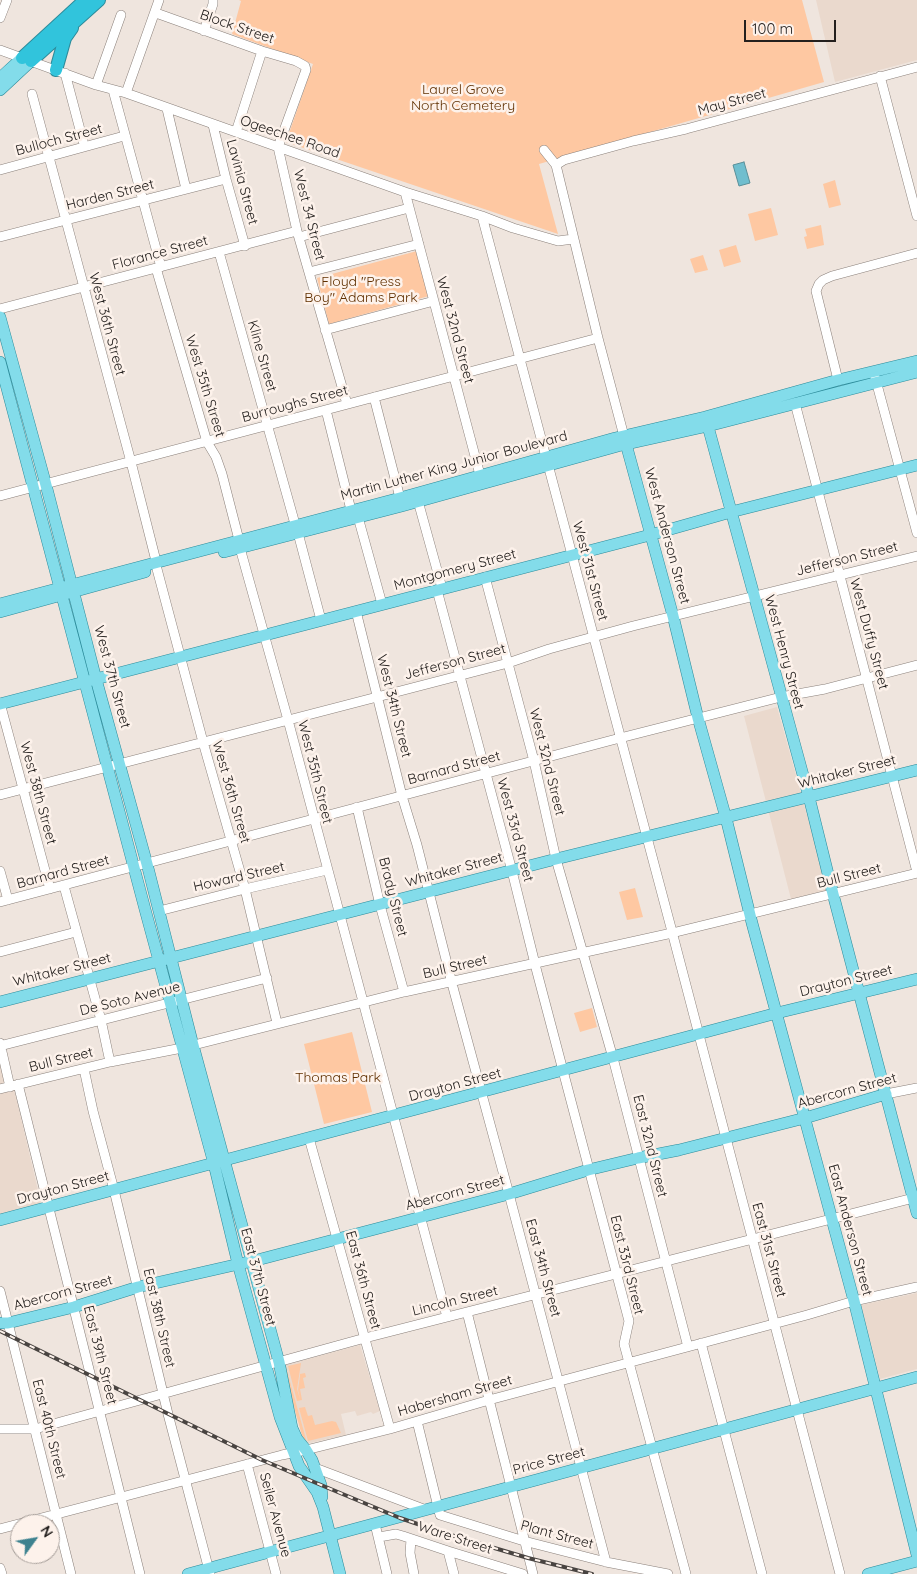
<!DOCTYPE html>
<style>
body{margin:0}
#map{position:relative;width:917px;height:1574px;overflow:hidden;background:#efe5de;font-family:Quicksand,sans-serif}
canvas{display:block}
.north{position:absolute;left:10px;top:1514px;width:50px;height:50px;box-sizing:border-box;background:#fdf2eb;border:1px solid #a69e99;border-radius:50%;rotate:58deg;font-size:14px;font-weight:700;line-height:20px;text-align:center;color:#24201e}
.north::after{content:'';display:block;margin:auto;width:18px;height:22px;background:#3d828f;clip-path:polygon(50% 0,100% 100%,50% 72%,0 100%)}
.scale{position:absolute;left:744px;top:20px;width:92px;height:22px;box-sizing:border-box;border:2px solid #24201e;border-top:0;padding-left:6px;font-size:15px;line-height:18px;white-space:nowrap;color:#24201e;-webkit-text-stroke:4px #fdf2eb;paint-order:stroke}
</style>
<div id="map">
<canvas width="917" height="1574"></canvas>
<div class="north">N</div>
<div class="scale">100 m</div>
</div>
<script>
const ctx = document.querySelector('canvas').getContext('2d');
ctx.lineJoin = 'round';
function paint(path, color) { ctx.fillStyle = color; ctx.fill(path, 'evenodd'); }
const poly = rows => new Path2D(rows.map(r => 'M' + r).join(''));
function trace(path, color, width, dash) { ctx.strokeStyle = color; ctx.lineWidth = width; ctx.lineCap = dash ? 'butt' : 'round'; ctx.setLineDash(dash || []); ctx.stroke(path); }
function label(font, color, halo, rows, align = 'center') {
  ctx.font = font + ' Quicksand,sans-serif'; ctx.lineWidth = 5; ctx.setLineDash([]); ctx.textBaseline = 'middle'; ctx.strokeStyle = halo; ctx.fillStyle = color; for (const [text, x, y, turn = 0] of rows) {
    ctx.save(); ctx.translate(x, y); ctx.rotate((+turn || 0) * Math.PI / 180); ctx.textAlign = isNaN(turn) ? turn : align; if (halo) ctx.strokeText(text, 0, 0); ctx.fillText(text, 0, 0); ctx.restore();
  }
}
paint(poly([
 [816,0,917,0,917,60,835,82],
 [777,707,828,890,791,899,744,716],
 [0,1039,16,1097,41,1203,0,1214],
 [917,1293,917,1369,880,1379,861,1305],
 [360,1345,380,1411,373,1414,371,1412,357,1416,355,1411,341,1414,346,1435,305,1444,282,1366]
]), '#ead9cd');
paint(poly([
 [239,0,802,0,824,82,539,164,558,234,286,142,313,64,232,34,241,1],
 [835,180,841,205,829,208,823,184],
 [771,208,778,235,755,241,748,214],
 [821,225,824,245,807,249,804,237,807,236,805,229],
 [736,245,741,262,724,267,719,250],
 [417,251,429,296,329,324,317,278],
 [703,255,708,270,695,273,690,259],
 [635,888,643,917,627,920,619,892],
 [592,1008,597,1027,580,1032,574,1013],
 [352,1032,372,1112,324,1124,304,1044],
 [301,1363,297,1389,300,1399,298,1390,300,1376,300,1374,305,1373,306,1377,303,1378,305,1388,300,1389,302,1400,297,1401,288,1366],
 [286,1367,307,1443,303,1439,283,1368],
 [305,1407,308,1416,312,1415,315,1425,332,1421,336,1422,341,1433,308,1441,299,1408]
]), '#fec8a2');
const water = poly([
 [744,162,750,183,739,186,733,165,744,162]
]);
paint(water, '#70bece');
trace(water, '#598f99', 1);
const minor = poly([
 [156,13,262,51,296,61,305,66,306,70,278,147,297,231,347,404],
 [0,18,7,0],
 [204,31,213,4,213,0],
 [0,50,96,85,126,93,405,192,482,216,513,228,558,241,573,239],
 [65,73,83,141],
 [880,76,917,216],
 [96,85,121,15],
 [113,90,161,267],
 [126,93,159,0],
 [32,94,131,462,156,561],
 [167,109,186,189],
 [213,125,226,179,245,246],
 [236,132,262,51],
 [544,150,556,165,598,338,625,440],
 [556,165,564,160,633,141,686,129,917,67],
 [0,170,124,136],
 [405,192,480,475],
 [482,216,670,924,840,1574],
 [0,237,226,179],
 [299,237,409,208],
 [219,252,295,524],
 [156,268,207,442,216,457,222,474,239,540],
 [309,272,419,244],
 [0,309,297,231],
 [325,330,434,301],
 [875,377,917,533],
 [838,380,816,291,819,284,823,280,832,276,917,253],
 [374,397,400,498],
 [795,403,917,872],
 [326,410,351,510],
 [0,496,598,338],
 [418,501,442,588],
 [358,517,382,604],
 [298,533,321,620],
 [240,548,288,720,447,1317],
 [157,569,203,742,245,889,277,1023],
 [485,577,534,761,556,859,613,1058,688,1347],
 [437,590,512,871,537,972,629,1321,624,1344,686,1574],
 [356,611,402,796,417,845,454,991,509,1194,606,1562],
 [0,703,50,889],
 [0,795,508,663,549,649,633,626,917,556],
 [357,807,380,905,404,992],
 [0,871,8,900],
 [64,886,101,1020,110,1062],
 [0,902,620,738,781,697,825,689,917,665],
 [159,911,245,889,327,870],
 [0,952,76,932],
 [0,1043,10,1087],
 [0,1046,267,978],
 [84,1069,93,1111,114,1190,168,1414,210,1574],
 [18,1084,140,1574],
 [0,1089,110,1062,182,1048,404,992,672,933,917,873],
 [886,1094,917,1088],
 [309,1138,390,1429],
 [0,1291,71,1574],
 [467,1312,533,1574],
 [701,1343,762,1574],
 [417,1421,440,1515,524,1541,606,1562,668,1574],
 [0,1429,35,1429,365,1338,917,1197],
 [247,1464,276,1574],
 [315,1468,426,1510],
 [375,1524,387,1574],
 [0,1529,282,1455,306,1450,390,1429,489,1400,807,1315,854,1301,917,1287],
 [379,1537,396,1534,403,1536,448,1551,523,1574],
 [411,1539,410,1553,414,1574],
 [448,1551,454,1574],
 [0,1568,2,1574]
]);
const major = poly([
 [0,78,22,58],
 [0,90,31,61],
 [0,317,46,485,96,679,147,864,193,1045,279,1362,292,1428,297,1439,306,1450,312,1460,321,1485,322,1497],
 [0,362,146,913,214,1164,238,1264,280,1417,299,1466,317,1492,323,1507,340,1574],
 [706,419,809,797,833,894,917,1213],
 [626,444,673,616,698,718,726,818,752,923,854,1301,917,1555],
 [224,552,402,506,618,446,708,426,917,372],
 [0,604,400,498,615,438,705,417,838,380,917,361],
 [0,612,145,572],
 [0,704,650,535,731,512,917,465],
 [0,1002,556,859,917,770],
 [0,1220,777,1013,917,979],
 [0,1323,8,1323,74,1307,138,1287,261,1259,509,1194,588,1170,638,1158,679,1150,805,1118,886,1094],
 [188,1574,917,1377],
 [868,1574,917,1561]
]);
const highway = poly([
 [22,58,85,0],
 [31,61,99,0],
 [56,70,65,38,72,28]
]);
trace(minor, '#8b817b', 10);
trace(major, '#2c8b9a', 12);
trace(highway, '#2c8b9a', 14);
trace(minor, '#fff', 9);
trace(major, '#83dcea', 11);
trace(highway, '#31c4dc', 12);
const rail = poly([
 [0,1331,262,1460,321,1485,400,1518,444,1533,528,1558,592,1574]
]);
trace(rail, '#494441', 4);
trace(rail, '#fdf2eb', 2, [5.5]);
label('14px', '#24201e', '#fdf2eb', [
 ["Block Street",237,27,19],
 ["May Street",732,102,-15],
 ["Ogeechee Road",290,137,19],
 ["Bulloch Street",59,140,-15],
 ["Lavinia Street",242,182,75],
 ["Harden Street",110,195,-14],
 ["West 34 Street",309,215,76],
 ["Florance Street",160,253,-15],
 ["West 36th Street",107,324,75],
 ["West 32nd Street",455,330,75],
 ["Kline Street",262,356,74],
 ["West 35th Street",205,386,73],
 ["Burroughs Street",295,404,-15],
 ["Martin Luther King Junior Boulevard",454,466,-15],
 ["West Anderson Street",667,536,75],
 ["Jefferson Street",847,559,-14],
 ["Montgomery Street",455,570,-15],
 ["West 31st Street",590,571,75],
 ["West Duffy Street",869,634,75],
 ["West Henry Street",784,652,75],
 ["Jefferson Street",455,662,-15],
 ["West 37th Street",112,677,75],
 ["West 34th Street",394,706,76],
 ["West 32nd Street",547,762,76],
 ["Barnard Street",454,768,-15],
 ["West 35th Street",315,772,76],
 ["Whitaker Street",847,772,-14],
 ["West 36th Street",231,792,74],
 ["West 38th Street",38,793,75],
 ["West 33rd Street",515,830,75],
 ["Whitaker Street",454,870,-15],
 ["Barnard Street",63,872,-15],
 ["Bull Street",849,876,-14],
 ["Howard Street",239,877,-13],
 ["Brady Street",393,897,76],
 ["Bull Street",455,967,-13],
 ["Whitaker Street",62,970,-14],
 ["Drayton Street",846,981,-14],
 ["De Soto Avenue",130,999,-14],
 ["Bull Street",61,1060,-14],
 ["Drayton Street",455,1085,-15],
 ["Abercorn Street",847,1091,-15],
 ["East 32nd Street",650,1146,76],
 ["Drayton Street",63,1188,-15],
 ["Abercorn Street",455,1193,-15],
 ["East Anderson Street",850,1230,75],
 ["East 31st Street",769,1250,75],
 ["East 33rd Street",627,1265,76],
 ["East 34th Street",543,1268,75],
 ["East 37th Street",258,1277,75],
 ["East 36th Street",363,1280,75],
 ["Abercorn Street",63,1293,-15],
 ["Lincoln Street",455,1301,-14],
 ["East 38th Street",159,1318,77],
 ["East 39th Street",100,1355,76],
 ["Habersham Street",455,1396,-16],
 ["East 40th Street",49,1429,76],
 ["Price Street",549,1461,-15],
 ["Seiler Avenue",275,1515,75],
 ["Plant Street",557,1535,15],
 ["Ware Street",455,1538,18]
]);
label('14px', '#603001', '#fdf2eb', [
 ["Laurel Grove",463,90],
 ["North Cemetery",463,106],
 ["Floyd \"Press",361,282],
 ["Boy\" Adams Park",361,298],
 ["Thomas Park",338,1078]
]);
</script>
